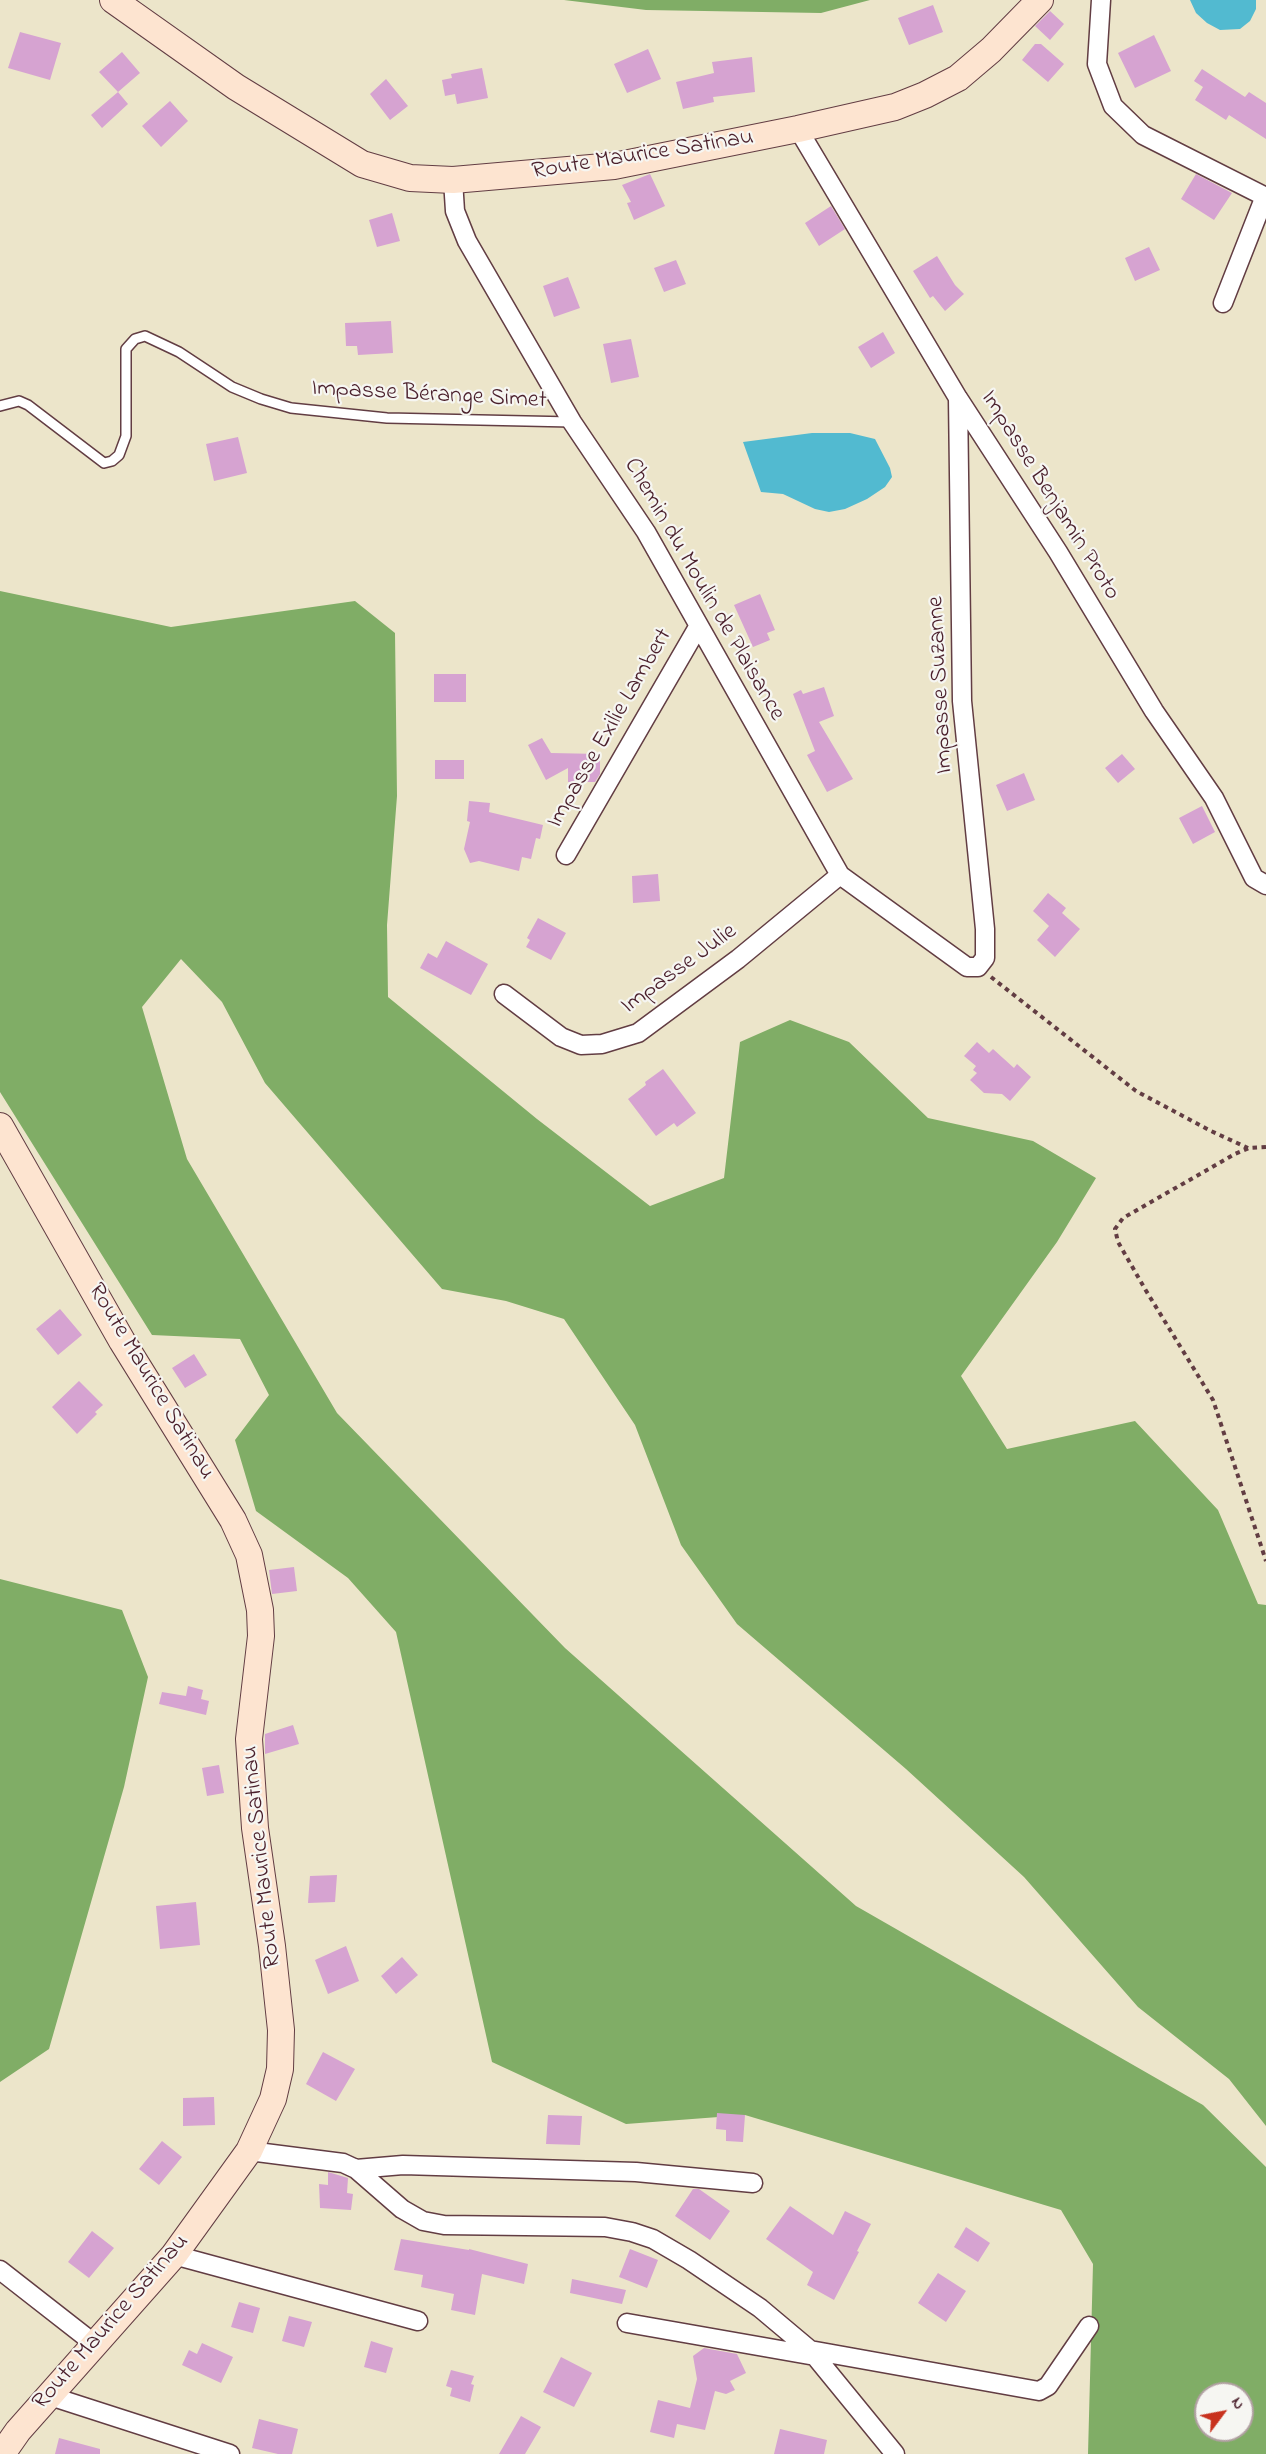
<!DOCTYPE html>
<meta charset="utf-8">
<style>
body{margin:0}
#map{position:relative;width:1266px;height:2454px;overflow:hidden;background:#ece5ca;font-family:"Indie Flower",sans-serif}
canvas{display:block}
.north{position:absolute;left:1194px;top:2382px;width:60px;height:60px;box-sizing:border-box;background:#f6f6f2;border:2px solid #b1a0a2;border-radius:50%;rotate:58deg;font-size:16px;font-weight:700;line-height:24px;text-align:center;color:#4a1f2b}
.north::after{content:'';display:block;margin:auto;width:21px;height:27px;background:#c8321e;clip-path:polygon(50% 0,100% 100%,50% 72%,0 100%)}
</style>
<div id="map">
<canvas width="1266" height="2454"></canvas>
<div class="north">N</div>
</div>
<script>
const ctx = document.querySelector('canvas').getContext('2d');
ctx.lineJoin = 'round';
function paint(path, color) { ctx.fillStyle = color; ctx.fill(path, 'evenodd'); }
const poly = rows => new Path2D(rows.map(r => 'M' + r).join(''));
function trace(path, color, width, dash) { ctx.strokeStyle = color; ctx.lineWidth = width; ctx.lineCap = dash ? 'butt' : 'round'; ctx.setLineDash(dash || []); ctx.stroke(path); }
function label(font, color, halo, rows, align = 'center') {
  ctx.font = font + ' "Indie Flower",sans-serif'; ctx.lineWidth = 4.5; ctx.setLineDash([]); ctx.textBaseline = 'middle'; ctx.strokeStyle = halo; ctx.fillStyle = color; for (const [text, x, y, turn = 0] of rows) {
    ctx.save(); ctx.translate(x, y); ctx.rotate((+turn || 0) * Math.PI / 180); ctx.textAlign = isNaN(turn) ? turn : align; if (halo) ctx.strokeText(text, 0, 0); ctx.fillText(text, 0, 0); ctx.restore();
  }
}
paint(poly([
 [564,0,870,0,821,13,646,10],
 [0,591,171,627,355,601,395,633,397,796,387,925,388,997,537,1119,650,1206,724,1178,740,1042,790,1020,849,1042,928,1118,1033,1141,1096,1178,1057,1242,961,1376,1007,1449,1135,1421,1218,1510,1258,1604,1266,1605,1266,2126,1229,2079,1138,2007,1024,1877,906,1769,737,1624,681,1545,635,1425,564,1319,506,1301,442,1289,265,1083,222,1002,181,959,142,1007,187,1159,337,1413,565,1648,856,1906,1203,2105,1266,2167,1266,2454,1088,2454,1093,2264,1061,2210,745,2115,626,2124,492,2062,396,1632,348,1578,256,1511,235,1440,269,1395,240,1339,152,1335,0,1092],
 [1206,2394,1242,2394,1242,2430,1206,2430],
 [0,1579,122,1610,148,1677,124,1787,49,2049,0,2082]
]), '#80ad66');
paint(poly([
 [1190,0,1256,0,1256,9,1250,21,1240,29,1220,30,1207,23,1196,13],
 [812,433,850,433,875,439,890,468,892,477,885,487,867,499,845,509,829,512,815,509,783,494,761,492,743,442]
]), '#52bad0');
paint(poly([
 [933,5,943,32,909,45,898,18],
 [1050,11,1064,24,1050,40,1035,26],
 [20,32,61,43,50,80,8,68],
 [1154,35,1171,71,1135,88,1118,53],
 [1035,44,1041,44,1064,64,1048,82,1022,60],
 [648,49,661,79,627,93,614,64],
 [122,52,140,73,118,92,99,72],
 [752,57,755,92,713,97,714,102,683,109,676,82,714,73,712,62],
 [482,68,488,98,457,104,455,94,445,96,442,80,452,78,451,74],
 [1202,69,1245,97,1249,92,1266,103,1266,139,1229,115,1226,120,1195,100,1203,87,1194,81],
 [386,79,408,106,390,120,370,94],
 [118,92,128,104,102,128,91,115],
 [170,101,188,121,161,147,142,126],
 [650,174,665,206,634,220,627,203,631,202,622,185],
 [1196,174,1232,193,1214,220,1181,199],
 [831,206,845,229,819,246,805,223],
 [392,213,400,241,377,247,369,220],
 [1149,247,1160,270,1135,281,1125,258],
 [937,256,955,285,964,294,945,311,933,296,930,298,913,271],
 [676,260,686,284,664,292,654,268],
 [568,277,580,308,554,317,543,286],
 [391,321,393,353,358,355,357,346,346,346,345,323],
 [883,332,895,353,871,368,858,347],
 [631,339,639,377,611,383,603,344],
 [238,437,247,473,214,481,206,444],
 [760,594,775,630,767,633,770,640,753,647,734,605],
 [434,674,466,674,466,702,434,702],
 [824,687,834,716,819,722,853,779,827,792,807,755,815,751,793,694,801,690,803,694],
 [542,738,551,753,600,754,600,774,595,782,568,782,568,768,546,780,528,745],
 [1122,754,1135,769,1118,783,1105,768],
 [435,760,464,760,464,779,435,779],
 [1024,773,1035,800,1007,811,996,785],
 [469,801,490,803,489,812,543,825,540,839,536,838,531,859,522,857,519,871,479,861,470,863,464,849,470,822,467,821],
 [1202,806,1215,832,1193,844,1179,818],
 [658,874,660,901,633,903,632,876],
 [1048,893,1066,908,1062,913,1080,929,1055,957,1037,940,1049,926,1033,911],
 [538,918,566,933,551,960,526,947,530,940,527,938],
 [446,941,488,964,471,995,420,968,428,953,437,958],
 [977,1042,989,1053,993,1049,1014,1068,1017,1064,1031,1077,1010,1101,1002,1094,984,1093,970,1080,977,1073,973,1070,976,1066,964,1056],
 [663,1069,696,1113,677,1127,674,1123,656,1136,628,1099,646,1085,645,1082],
 [60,1309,82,1335,58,1355,36,1329],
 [194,1354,207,1375,185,1388,172,1368],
 [79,1381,103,1405,95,1412,97,1414,77,1434,52,1407],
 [294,1567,297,1591,272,1594,269,1570],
 [188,1686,203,1690,201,1699,209,1701,206,1715,159,1704,162,1692,186,1696],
 [293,1725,299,1744,265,1754,265,1734],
 [219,1765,224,1793,207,1796,202,1768],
 [337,1875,335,1902,308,1903,310,1876],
 [196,1902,200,1945,160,1949,156,1906],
 [346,1946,359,1981,328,1994,315,1960],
 [402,1957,418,1975,396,1994,381,1976],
 [323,2052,355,2069,336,2101,306,2084],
 [214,2097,215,2125,183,2126,183,2098],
 [717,2113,745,2115,743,2142,726,2141,726,2130,716,2129],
 [548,2115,582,2116,580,2145,546,2144],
 [162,2141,182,2157,159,2185,139,2169],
 [328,2172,348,2178,347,2193,353,2194,351,2210,320,2208,319,2184,328,2185],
 [693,2189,699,2189,730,2211,710,2240,675,2216],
 [790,2206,833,2235,845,2211,871,2224,857,2251,859,2252,834,2300,807,2285,813,2272,766,2239],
 [966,2227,990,2243,978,2262,954,2247],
 [92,2231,114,2248,89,2278,68,2262],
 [401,2239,469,2250,469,2249,528,2264,524,2284,482,2274,475,2315,451,2310,454,2294,421,2287,423,2275,394,2270],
 [630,2249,658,2260,647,2288,619,2277],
 [938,2273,966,2291,946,2322,918,2303],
 [572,2279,626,2290,622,2304,570,2293],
 [239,2302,260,2308,253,2333,231,2327],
 [289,2316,312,2322,304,2347,282,2341],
 [371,2341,393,2348,386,2373,364,2367],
 [202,2343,233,2357,221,2383,182,2365,189,2350,197,2354],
 [704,2348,737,2354,746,2373,730,2381,735,2390,726,2394,715,2391,705,2430,677,2424,674,2438,650,2432,658,2400,690,2408,697,2379,693,2356],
 [561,2357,592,2373,574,2407,543,2392],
 [451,2370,474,2376,471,2384,474,2385,470,2402,450,2396,452,2388,446,2386],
 [521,2416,541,2427,525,2454,499,2454],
 [259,2419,298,2429,292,2454,278,2454,252,2448],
 [780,2429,827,2440,824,2454,774,2454],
 [59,2438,100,2449,100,2454,55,2454]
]), '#d6a3d1');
const service = poly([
 [0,406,19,401,28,405,104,463,112,461,119,455,126,436,126,349,135,339,145,336,179,352,232,387,261,399,291,408,387,418,572,422]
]);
const minor = poly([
 [1101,0,1097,64,1113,106,1143,135,1266,197],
 [798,129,958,398,1058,552,1154,711,1214,798,1254,878,1266,885],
 [453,180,455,211,467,241,572,422,646,532,840,875,967,967,978,967,985,958,985,929,962,701,958,398],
 [1223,303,1265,196],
 [566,855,698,627],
 [504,994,561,1037,581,1045,602,1044,638,1033,738,959,840,875],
 [249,2151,343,2163,356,2169,402,2209,423,2221,444,2225,605,2227,632,2232,653,2239,689,2260,760,2308,810,2350,895,2454],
 [356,2169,403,2165,636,2172,753,2183],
 [174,2255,418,2321],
 [0,2270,96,2345],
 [627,2323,815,2356],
 [810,2350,1039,2391,1048,2386,1089,2326],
 [50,2396,230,2454]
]);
const secondary = poly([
 [113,0,236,87,362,164,410,178,453,180,614,166,798,129,895,107,925,95,958,78,991,50,1040,0],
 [0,1126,122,1341,233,1520,249,1555,260,1610,261,1636,249,1739,255,1828,272,1946,281,2030,280,2069,273,2099,249,2151,174,2255,18,2431,2,2454]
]);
trace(service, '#623d43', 12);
trace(minor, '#623d43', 21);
trace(secondary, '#623d43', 28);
trace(poly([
 [991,977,1136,1091,1211,1131,1248,1148],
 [1266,1147,1249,1148,1235,1154,1123,1218,1115,1229,1118,1242,1145,1289,1213,1400,1266,1561]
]), '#623d43', 4, [4.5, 4.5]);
trace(service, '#fff', 9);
trace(minor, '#fff', 18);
trace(secondary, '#fde4d0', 26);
label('24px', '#4a1f2b', '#f6f6f2', [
 ["Route Maurice Satinau",643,156,-9],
 ["Impasse Bérange Simet",429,396,3],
 ["Impasse Benjamin Proto",1049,496,58],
 ["Chemin du Moulin de Plaisance",703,590,60],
 ["Impasse Suzanne",942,685,-93],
 ["Impasse Exilie Lambert",611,729,-60],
 ["Impasse Julie",680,970,-36],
 ["Route Maurice Satinau",150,1382,59],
 ["Route Maurice Satinau",263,1857,-96],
 ["Route Maurice Satinau",112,2323,-49]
]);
</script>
